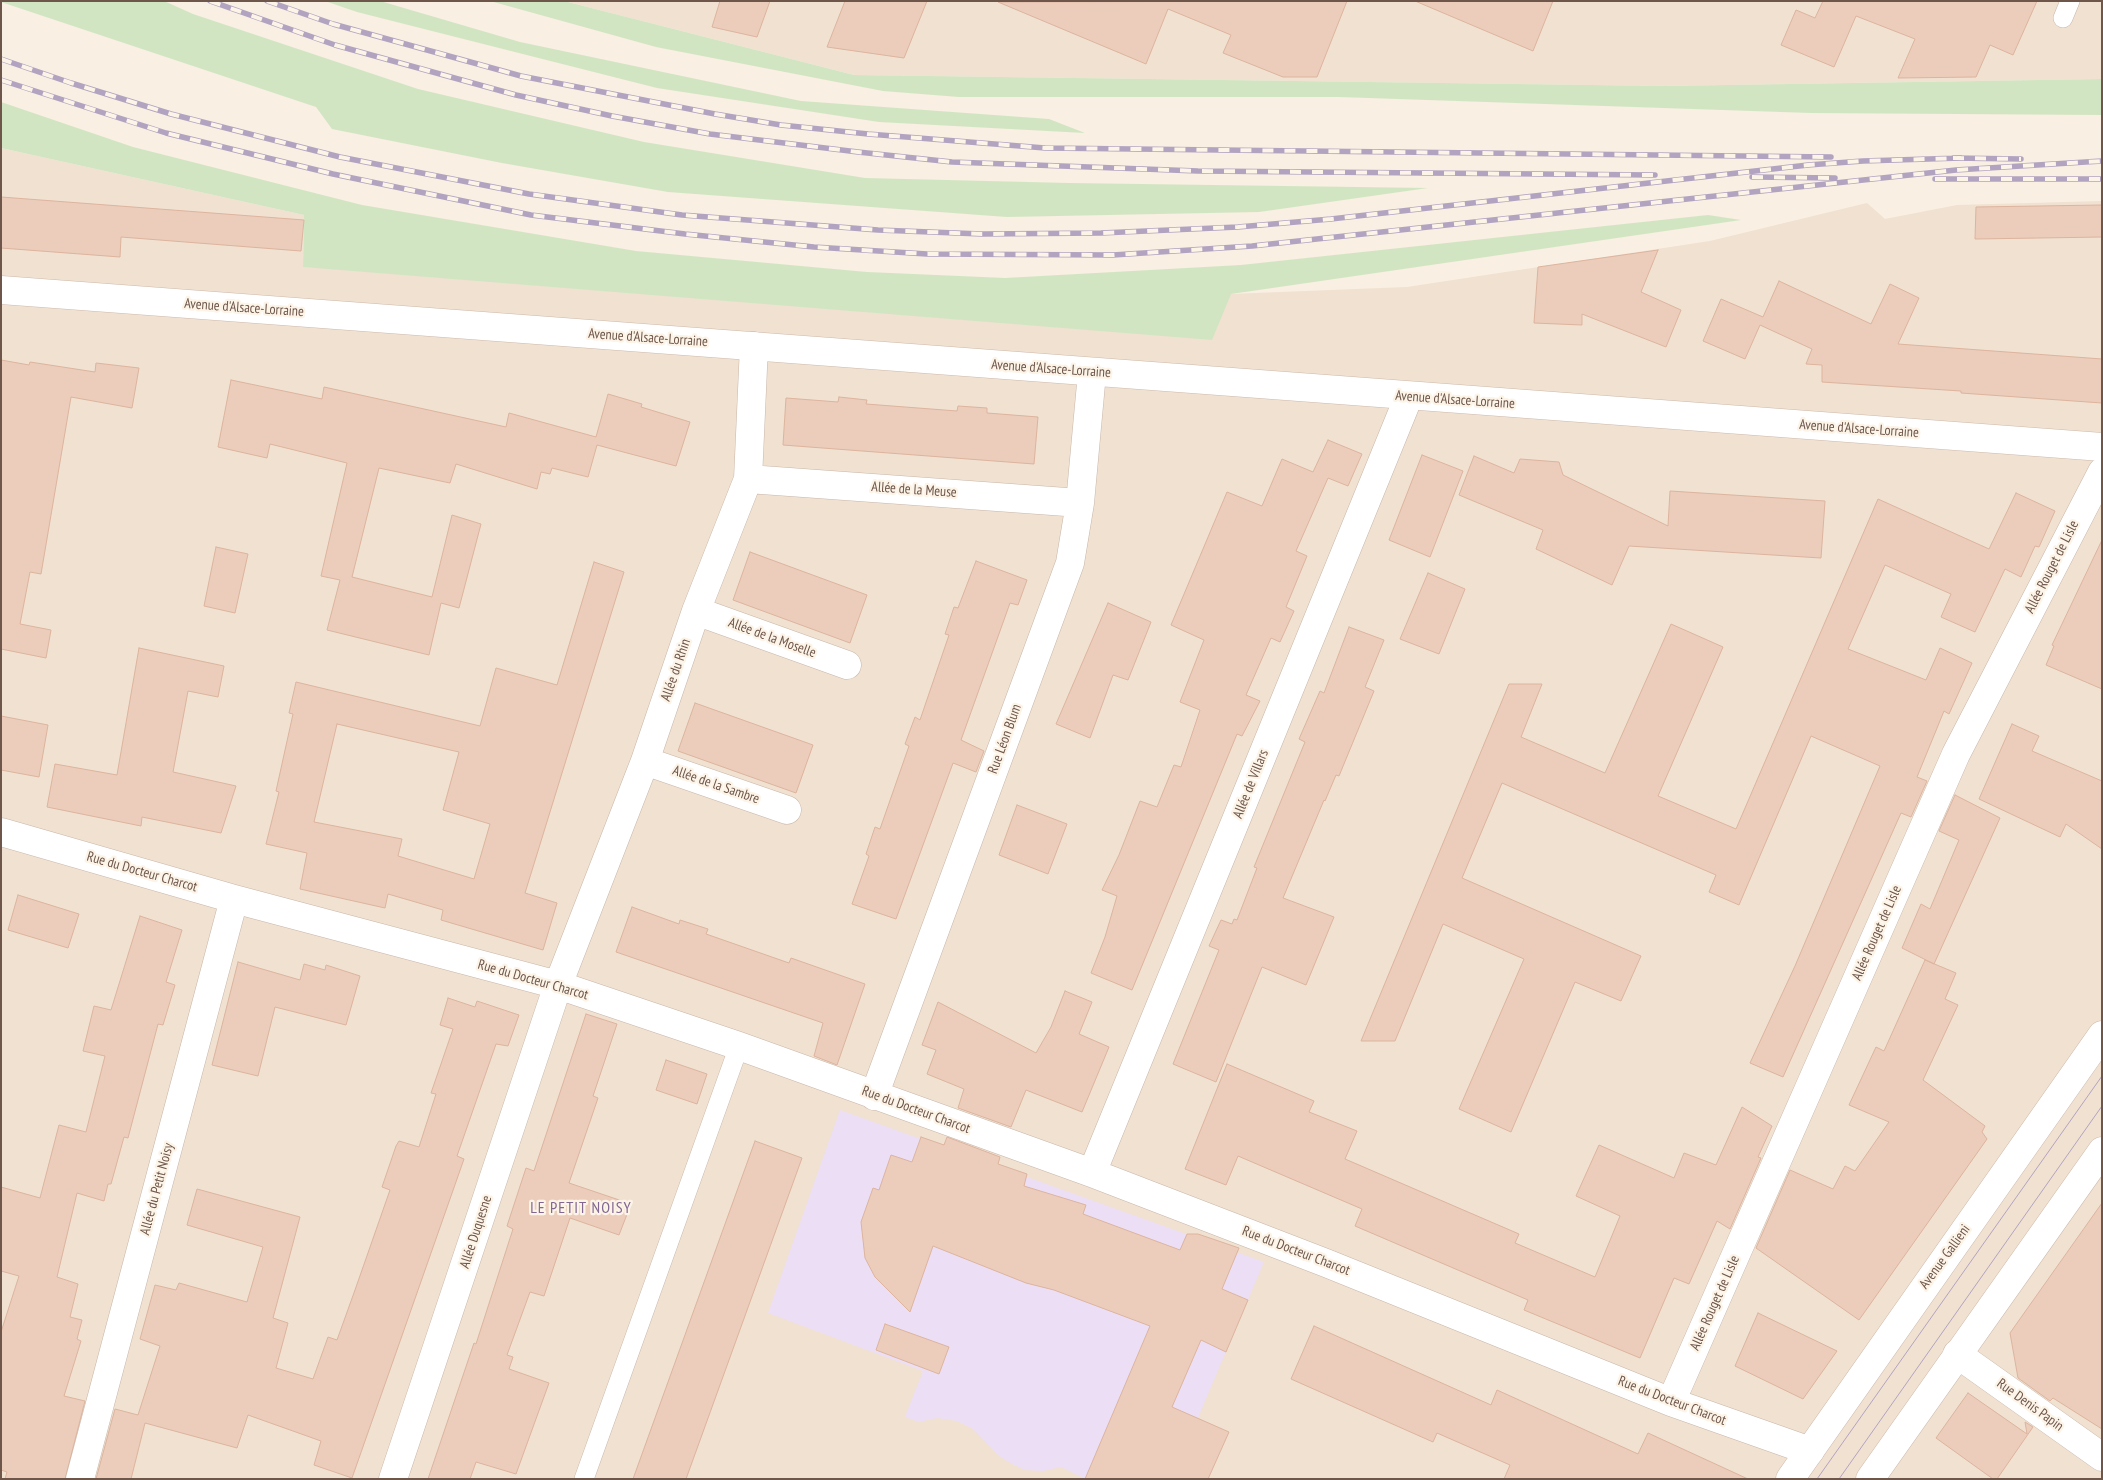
<!DOCTYPE html>
<meta charset="utf-8">
<style>
body{margin:0}
#map{position:relative;width:2103px;height:1480px;overflow:hidden;background:#f9efe2;font-family:"PT Sans Narrow",sans-serif}
canvas{display:block}
.frame{position:absolute;inset:0;border:2px solid #6e564b;pointer-events:none}
</style>
<div id="map">
<canvas width="2103" height="1480"></canvas>
<div class="frame"></div>
</div>
<script>
const ctx = document.querySelector('canvas').getContext('2d');
ctx.lineJoin = 'round';
function paint(path, color) { ctx.fillStyle = color; ctx.fill(path, 'evenodd'); }
const poly = rows => new Path2D(rows.map(r => 'M' + r).join(''));
function trace(path, color, width, dash) { ctx.strokeStyle = color; ctx.lineWidth = width; ctx.lineCap = dash ? 'butt' : 'round'; ctx.setLineDash(dash || []); ctx.stroke(path); }
function label(font, color, halo, rows, align = 'center') {
  ctx.font = font + ' "PT Sans Narrow",sans-serif'; ctx.lineWidth = 4.5; ctx.setLineDash([]); ctx.textBaseline = 'middle'; ctx.strokeStyle = halo; ctx.fillStyle = color; for (const [text, x, y, turn = 0] of rows) {
    ctx.save(); ctx.translate(x, y); ctx.rotate((+turn || 0) * Math.PI / 180); ctx.textAlign = isNaN(turn) ? turn : align; if (halo) ctx.strokeText(text, 0, 0); ctx.fillText(text, 0, 0); ctx.restore();
  }
}
paint(poly([
 [564,1,2102,1,2102,79,1665,86,854,75],
 [1,148,304,215,303,267,1231,294,1407,287,1710,241,1867,203,1885,219,1957,205,2102,201,2102,1479,1,1479]
]), '#f0e1d1');
paint(poly([
 [840,1110,1264,1262,1172,1479,1086,1479,1061,1467,1043,1471,1025,1470,1012,1464,999,1456,973,1429,957,1421,937,1418,919,1422,905,1417,923,1371,768,1313]
]), '#ecdff5');
paint(poly([
 [164,1,193,14,418,89,644,142,865,178,1069,183,1428,188,1259,212,1007,217,668,192,502,163,332,129,316,107,1,2],
 [325,1,380,1,520,42,801,101,1049,119,1085,133,879,122,657,88,357,12],
 [490,1,564,1,854,75,1665,86,2102,79,2102,115,1811,113,1339,97,959,97,883,91,656,47],
 [1,102,133,147,362,205,636,251,867,272,1005,278,1241,265,1708,215,1741,220,1231,294,1212,340,303,267,304,215,1,148]
]), '#d2e5c2');
const building = poly([
 [720,1,770,1,757,37,712,27,720,1],
 [845,1,927,1,904,58,827,47,845,1],
 [1347,1,1317,77,1283,77,1223,53,1231,35,1168,9,1146,64,998,2,1347,1],
 [1415,1,1553,1,1533,51,1415,1],
 [1823,1,2037,1,2013,55,1990,45,1976,77,1898,78,1915,39,1856,16,1834,67,1781,45,1796,10,1815,18,1823,1],
 [1,197,304,220,301,251,121,237,120,257,1,248,1,197],
 [2102,205,2102,237,1975,239,1976,207,2102,205],
 [1658,250,1641,292,1681,310,1666,347,1582,314,1582,325,1534,323,1538,267,1658,250],
 [1779,281,1871,324,1890,284,1919,298,1898,344,2102,359,2102,403,1961,393,1961,391,1822,382,1822,365,1806,364,1812,349,1760,325,1745,359,1703,341,1721,299,1763,317,1779,281],
 [1,360,29,365,30,362,95,372,96,363,139,368,132,408,71,397,41,574,30,572,20,624,51,630,46,658,1,649,1,360],
 [231,380,322,399,324,387,506,427,509,413,596,437,608,394,642,404,641,407,690,422,676,466,597,445,588,477,552,468,550,474,541,472,537,489,456,464,450,483,379,468,352,577,432,597,452,515,481,524,459,608,441,603,429,655,327,630,340,580,321,576,347,463,270,444,267,458,218,447,231,380],
 [839,397,867,400,866,404,957,411,958,406,987,408,987,413,1038,417,1034,464,783,445,786,398,838,402,839,397],
 [1328,440,1362,454,1348,486,1328,478,1296,551,1307,556,1286,607,1294,611,1280,642,1271,638,1246,695,1260,701,1242,736,1237,734,1132,990,1091,973,1105,937,1117,896,1102,890,1119,855,1140,801,1157,807,1174,765,1181,767,1200,710,1180,702,1204,640,1171,625,1227,492,1262,506,1282,459,1313,472,1328,440],
 [1422,455,1463,471,1430,557,1389,540,1422,455],
 [1474,456,1514,473,1520,459,1559,462,1563,475,1668,526,1670,491,1825,501,1821,558,1629,546,1612,585,1536,549,1543,530,1459,495,1474,456],
 [2016,493,2055,511,2039,547,2035,546,2021,577,2005,569,1975,632,1941,617,1951,594,1885,565,1848,649,1926,680,1940,648,1972,663,1949,714,1944,711,1917,777,1927,781,1911,817,1901,813,1783,1077,1750,1063,1795,966,1880,766,1811,736,1739,905,1709,892,1716,875,1502,783,1462,878,1641,956,1621,1001,1575,982,1511,1132,1459,1109,1524,959,1443,924,1395,1041,1361,1041,1509,684,1542,684,1521,737,1605,773,1671,624,1723,647,1658,796,1736,829,1878,499,1989,549,2016,493],
 [2102,540,2102,689,2046,665,2054,646,2052,645,2102,540],
 [216,547,248,554,235,613,204,606,216,547],
 [750,552,867,595,850,643,733,600,750,552],
 [976,561,1027,580,1018,605,1010,603,961,740,984,751,976,772,953,763,896,919,852,904,869,856,866,854,875,827,880,829,909,746,905,744,915,717,920,720,949,635,945,634,954,607,958,608,976,561],
 [594,562,624,572,525,893,557,903,543,950,441,920,443,910,388,894,385,908,300,889,307,853,266,844,279,792,276,791,293,714,289,713,296,682,480,726,496,668,557,685,594,562],
 [337,724,459,752,443,810,490,824,474,879,398,856,402,839,314,822,337,724],
 [1428,573,1465,589,1439,654,1400,639,1428,573],
 [1108,603,1151,622,1128,680,1113,675,1090,738,1056,724,1108,603],
 [1349,627,1384,640,1365,687,1374,691,1339,776,1336,775,1325,801,1324,800,1283,898,1334,917,1306,985,1262,967,1216,1082,1173,1064,1219,950,1209,946,1221,920,1232,924,1234,919,1237,920,1257,868,1254,867,1305,742,1299,739,1320,691,1324,693,1349,627],
 [139,648,224,666,218,697,188,691,173,772,236,786,221,833,142,817,141,826,47,807,55,764,117,775,139,648],
 [695,703,813,745,796,793,678,751,695,703],
 [1,716,48,725,39,777,1,770,1,716],
 [2012,724,2039,736,2032,751,2102,781,2102,849,2066,824,2060,837,1979,799,2012,724],
 [1955,795,2000,818,1934,964,1902,948,1921,904,1930,909,1959,840,1939,831,1955,795],
 [1017,805,1067,824,1048,874,999,855,1017,805],
 [18,895,79,914,68,948,8,930,18,895],
 [632,907,679,924,680,920,708,929,706,934,789,963,791,958,865,984,837,1065,814,1056,823,1023,616,952,632,907],
 [140,916,182,930,166,982,175,985,163,1025,158,1024,128,1138,124,1137,111,1184,108,1184,104,1201,77,1193,57,1277,78,1284,70,1317,82,1320,77,1339,81,1341,64,1396,85,1401,65,1479,5,1479,7,1472,1,1470,1,1332,19,1276,1,1271,1,1187,40,1198,59,1125,86,1132,105,1056,83,1051,94,1006,111,1010,140,916],
 [1925,960,1956,973,1945,999,1958,1005,1923,1080,1985,1126,1982,1132,1987,1139,1859,1320,1756,1248,1790,1170,1833,1189,1845,1166,1855,1171,1889,1122,1849,1105,1876,1047,1884,1051,1925,960],
 [238,962,300,980,304,964,325,970,326,965,360,976,346,1025,275,1007,258,1076,212,1065,238,962],
 [1065,991,1092,1002,1079,1034,1109,1047,1082,1112,1026,1090,1011,1127,958,1108,964,1089,927,1074,936,1050,922,1045,938,1002,1036,1053,1051,1027,1065,991],
 [448,998,475,1007,477,1001,519,1015,508,1046,496,1044,457,1156,464,1159,352,1478,314,1465,321,1441,248,1415,237,1448,145,1423,131,1479,96,1479,115,1409,138,1415,160,1346,140,1339,155,1285,176,1290,179,1283,247,1302,263,1247,187,1225,197,1189,300,1217,273,1318,288,1323,276,1368,313,1379,328,1337,337,1340,355,1290,390,1190,382,1187,396,1146,399,1141,419,1147,436,1094,431,1093,453,1029,440,1025,448,998],
 [586,1014,617,1024,593,1096,598,1098,569,1183,631,1204,619,1235,570,1218,544,1296,530,1292,507,1355,513,1357,509,1369,549,1383,516,1474,476,1462,470,1479,428,1479,474,1343,476,1344,513,1229,507,1226,526,1168,534,1171,586,1014],
 [666,1060,707,1074,697,1104,656,1090,666,1060],
 [1227,1064,1314,1101,1309,1112,1357,1131,1345,1159,1519,1234,1515,1243,1595,1277,1620,1216,1576,1196,1599,1145,1674,1178,1684,1153,1716,1165,1742,1107,1772,1126,1758,1157,1761,1158,1730,1229,1717,1221,1689,1284,1674,1278,1640,1358,1524,1310,1528,1300,1355,1226,1362,1209,1238,1156,1226,1185,1185,1169,1227,1064],
 [921,1137,944,1145,947,1137,1000,1157,998,1164,1027,1174,1024,1186,1086,1205,1083,1214,1180,1250,1187,1234,1198,1234,1239,1248,1222,1289,1248,1300,1226,1352,1201,1340,1172,1407,1229,1432,1208,1479,1085,1479,1150,1326,1054,1290,1026,1283,933,1246,910,1312,875,1277,865,1258,861,1222,873,1188,879,1190,891,1155,912,1162,921,1137],
 [755,1141,802,1158,686,1479,633,1479,755,1141],
 [2102,1203,2102,1429,2053,1398,2050,1401,2018,1378,2010,1333,2102,1203],
 [1758,1313,1837,1351,1803,1399,1735,1366,1758,1313],
 [885,1324,949,1347,939,1374,876,1350,885,1324],
 [1314,1326,1491,1405,1497,1390,1638,1454,1648,1433,1748,1479,1504,1479,1510,1465,1437,1433,1433,1442,1291,1379,1314,1326],
 [1968,1393,2027,1434,2025,1422,2033,1427,1997,1479,1993,1479,1936,1438,1968,1393]
]);
paint(building, '#eccdbc');
trace(building, '#ddb49e', 1);
const lane = poly([
 [2063,18,2070,1],
 [584,1479,739,1046]
]);
const street = poly([
 [748,479,1080,503],
 [696,611,847,665],
 [645,761,787,810],
 [1,832,234,899,558,985,739,1046,1092,1173,1326,1263,1671,1402,1810,1451],
 [874,1096,1070,563,1080,503,1092,373],
 [1092,1173,1409,396],
 [1957,1354,2102,1457],
 [1671,1402,1956,754,2102,472],
 [80,1479,234,899],
 [393,1479,558,985,645,761,696,611,748,479,754,346]
]);
const secondary = poly([
 [1,290,2102,447],
 [1790,1479,2102,1035],
 [1870,1479,2102,1151]
]);
trace(lane, '#c9b7aa', 20);
trace(street, '#c9b7aa', 29);
trace(secondary, '#ceb9ab', 29);
trace(lane, '#fff', 19);
trace(street, '#fff', 28);
trace(secondary, '#fff', 28);
trace(poly([
 [1817,1479,2102,1076],
 [1839,1479,2102,1106]
]), '#b2a3c1', 1);
const rail = poly([
 [210,1,335,45,516,95,612,116,710,134,858,152,952,162,1198,171,1655,175],
 [267,1,333,24,521,76,715,114,781,125,868,134,1045,148,1831,157],
 [1,59,71,83,171,114,340,157,529,194,682,215,878,230,982,234,1101,233,1238,227,1331,219,1808,165,1863,161,1961,158],
 [1,80,166,133,333,174,531,215,685,234,814,247,927,254,1113,255,1252,246,1956,170,2102,161],
 [1953,158,2021,159],
 [1752,177,1835,178],
 [1935,179,2102,179]
]);
trace(rail, '#b2a3c1', 5.5);
trace(rail, '#fdf4e8', 4, [11]);
label('14px', '#6e564b', '#fdf4e8', [
 ["Avenue d'Alsace-Lorraine",244,308,4],
 ["Avenue d'Alsace-Lorraine",648,338,4],
 ["Avenue d'Alsace-Lorraine",1051,369,4],
 ["Avenue d'Alsace-Lorraine",1455,400,4],
 ["Avenue d'Alsace-Lorraine",1859,429,4],
 ["Allée de la Meuse",914,490,4],
 ["Allée Rouget de Lisle",2052,567,-63],
 ["Allée de la Moselle",772,638,20],
 ["Allée du Rhin",676,670,-71],
 ["Rue Léon Blum",1005,739,-70],
 ["Allée de Villars",1251,784,-68],
 ["Allée de la Sambre",716,785,19],
 ["Rue du Docteur Charcot",142,872,16],
 ["Allée Rouget de Lisle",1877,933,-66],
 ["Rue du Docteur Charcot",533,980,16],
 ["Rue du Docteur Charcot",916,1110,20],
 ["Allée du Petit Noisy",157,1189,-75],
 ["Allée Duquesne",476,1232,-72],
 ["Rue du Docteur Charcot",1296,1251,21],
 ["Avenue Gallieni",1945,1257,-54],
 ["Allée Rouget de Lisle",1715,1303,-66],
 ["Rue du Docteur Charcot",1672,1401,21],
 ["Rue Denis Papin",2030,1405,36]
]);
ctx.letterSpacing = '1px';
label('16px', '#816791', '#fdf4e8', [
 ["LE PETIT NOISY",581,1208]
]);
ctx.letterSpacing = '0px';
</script>
